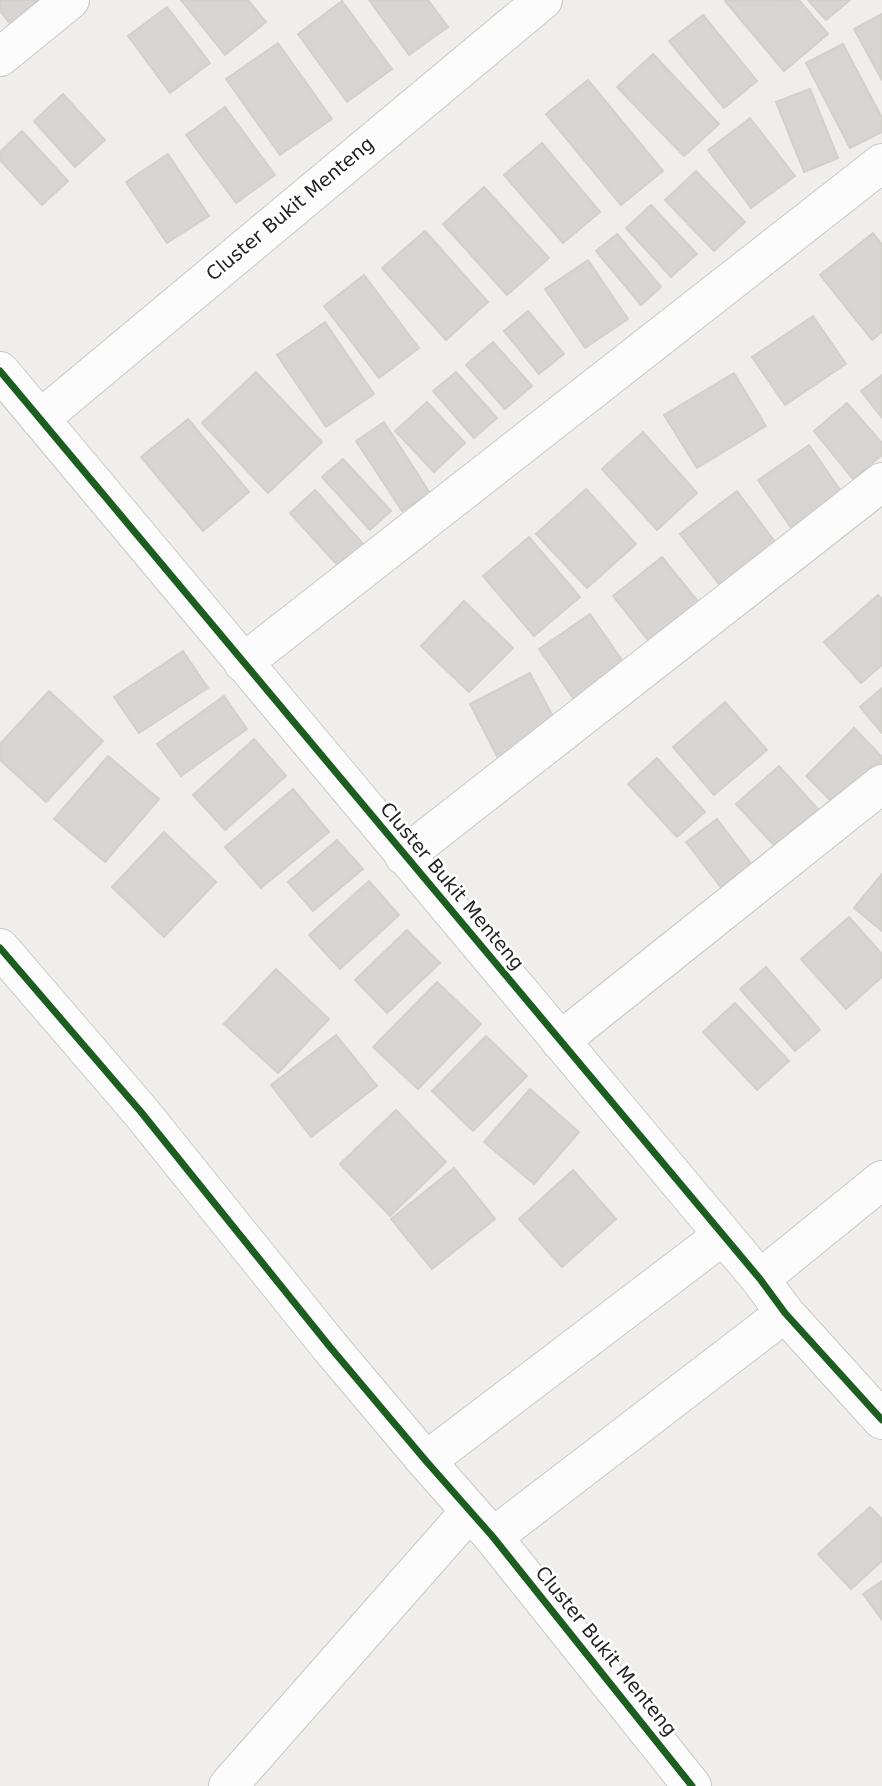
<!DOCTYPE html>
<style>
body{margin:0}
canvas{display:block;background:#f0eeeb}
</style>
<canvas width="882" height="1786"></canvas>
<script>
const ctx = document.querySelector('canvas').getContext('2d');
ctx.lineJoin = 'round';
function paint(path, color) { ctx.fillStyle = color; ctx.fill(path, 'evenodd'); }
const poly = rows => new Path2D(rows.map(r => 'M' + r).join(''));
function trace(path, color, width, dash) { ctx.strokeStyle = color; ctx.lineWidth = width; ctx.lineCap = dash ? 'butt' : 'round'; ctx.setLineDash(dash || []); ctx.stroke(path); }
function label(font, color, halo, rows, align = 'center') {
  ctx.font = font + ' "DejaVu Sans",sans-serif'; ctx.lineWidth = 5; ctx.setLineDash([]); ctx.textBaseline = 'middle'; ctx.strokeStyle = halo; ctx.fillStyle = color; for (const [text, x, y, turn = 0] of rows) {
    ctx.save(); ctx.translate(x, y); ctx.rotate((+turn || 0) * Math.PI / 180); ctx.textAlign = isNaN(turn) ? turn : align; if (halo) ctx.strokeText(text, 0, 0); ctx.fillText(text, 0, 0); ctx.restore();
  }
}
const building = poly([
 [0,0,42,0,13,27,0,11,0,0],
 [181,0,248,0,266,22,225,55,181,0],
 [369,0,428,0,448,27,409,55,369,0],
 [799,0,828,34,784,71,725,1,799,0],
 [808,0,850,0,826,20,808,0],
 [342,1,392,69,347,102,298,34,342,1],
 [167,7,210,63,170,93,128,36,167,7],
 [882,14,882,80,854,29,882,14],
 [703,15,757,81,724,108,669,41,703,15],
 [278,43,332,119,280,155,226,79,278,43],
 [843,44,882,118,882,132,850,148,806,63,843,44],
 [653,54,719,124,684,156,617,87,653,54],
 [588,80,663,171,621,205,546,114,588,80],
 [810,89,838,158,804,172,776,102,810,89],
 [63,94,105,140,75,167,34,121,63,94],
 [225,107,275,175,236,203,186,135,225,107],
 [750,118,795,176,751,208,708,150,750,118],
 [22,131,68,181,42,205,0,160,0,152,22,131],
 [542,143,600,212,563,243,504,175,542,143],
 [168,154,209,216,167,243,126,182,168,154],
 [696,171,745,222,714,251,665,200,696,171],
 [484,187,549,258,507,295,443,224,484,187],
 [651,205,697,254,671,277,626,228,651,205],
 [425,231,488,302,446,340,382,268,425,231],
 [873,233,882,245,882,332,872,340,820,275,873,233],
 [617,234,661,287,641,305,596,251,617,234],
 [588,260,628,319,585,348,545,289,588,260],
 [364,275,419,348,379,378,324,306,364,275],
 [528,311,564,354,539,374,504,331,528,311],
 [813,316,846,364,785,405,752,357,813,316],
 [325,322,374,394,326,427,277,355,325,322],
 [493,342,532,386,505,409,466,365,493,342],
 [256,372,322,442,268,493,202,423,256,372],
 [456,372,497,418,474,438,433,391,456,372],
 [734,373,766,426,697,468,664,415,734,373],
 [882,375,882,418,861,391,882,375],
 [427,402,465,443,434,472,395,431,427,402],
 [847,403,882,443,882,455,853,479,814,431,847,403],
 [188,419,249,492,203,531,141,457,188,419],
 [384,422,430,493,402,511,356,441,384,422],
 [643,432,697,493,657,530,602,469,643,432],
 [809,445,847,500,796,535,758,480,809,445],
 [343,459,391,511,370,530,322,477,343,459],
 [586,489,636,544,587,588,536,534,586,489],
 [315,490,365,546,340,568,290,513,315,490],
 [737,491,781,550,725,592,680,534,737,491],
 [529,537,580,597,534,636,483,576,529,537],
 [662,557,704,609,654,648,613,596,662,557],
 [878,595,882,599,882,665,861,683,824,642,878,595],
 [464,601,513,648,469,692,421,646,464,601],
 [590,614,633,676,582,711,539,649,590,614],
 [183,651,208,688,139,733,114,697,183,651],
 [530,673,559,728,499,760,470,704,530,673],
 [882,688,882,733,860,707,882,688],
 [49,691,103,741,46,802,0,760,0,744,49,691],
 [224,696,247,729,181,776,157,744,224,696],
 [725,702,767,750,714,795,673,747,725,702],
 [854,728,882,757,882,773,842,812,806,776,854,728],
 [254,739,286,776,225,830,193,795,254,739],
 [108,756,159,799,105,862,54,819,108,756],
 [657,758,705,812,677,837,628,784,657,758],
 [779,766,825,817,782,854,736,804,779,766],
 [293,789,329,832,261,888,225,847,293,789],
 [717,819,759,874,729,898,686,842,717,819],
 [164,832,216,882,164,937,112,887,164,832],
 [337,840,363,869,313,911,288,882,337,840],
 [882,874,882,931,854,908,882,874],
 [369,881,399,915,340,969,309,935,369,881],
 [849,917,882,954,882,977,846,1009,801,959,849,917],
 [407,930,440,963,387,1013,355,980,407,930],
 [766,967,820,1030,795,1051,740,989,766,967],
 [276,969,329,1019,278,1073,224,1024,276,969],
 [437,982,481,1024,418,1089,373,1047,437,982],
 [735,1003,789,1061,757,1090,703,1032,735,1003],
 [336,1035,377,1086,311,1137,271,1085,336,1035],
 [486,1036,527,1076,473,1131,432,1091,486,1036],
 [530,1089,579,1132,534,1184,484,1142,530,1089],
 [396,1110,446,1162,390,1216,340,1164,396,1110],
 [454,1168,495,1219,432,1269,391,1219,454,1168],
 [573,1170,616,1219,562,1267,519,1219,573,1170],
 [870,1507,882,1519,882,1561,851,1589,818,1554,870,1507],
 [882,1581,882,1620,863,1594,882,1581]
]);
paint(building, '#d7d4d2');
trace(building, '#d3d0cc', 2);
const minor = poly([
 [0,57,70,0],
 [0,371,760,1279,785,1313,882,1420],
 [40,419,543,0],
 [243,663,882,163],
 [404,856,882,482],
 [0,948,141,1112,330,1347,426,1461,493,1537,692,1786],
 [560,1041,882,784],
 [760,1279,882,1180],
 [426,1461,722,1236],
 [493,1537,785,1313],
 [228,1786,470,1511]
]);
trace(minor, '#c9c8c7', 40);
trace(minor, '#fdfcfc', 38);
trace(poly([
 [0,371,760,1279,785,1313,882,1420],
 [0,948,141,1112,330,1347,426,1461,493,1537,692,1786]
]), '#1b5e20', 7);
label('19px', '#222', '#fff', [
 ["Cluster Bukit Menteng",291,210,-40],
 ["Cluster Bukit Menteng",451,887,50],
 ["Cluster Bukit Menteng",605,1652,51]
]);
</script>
